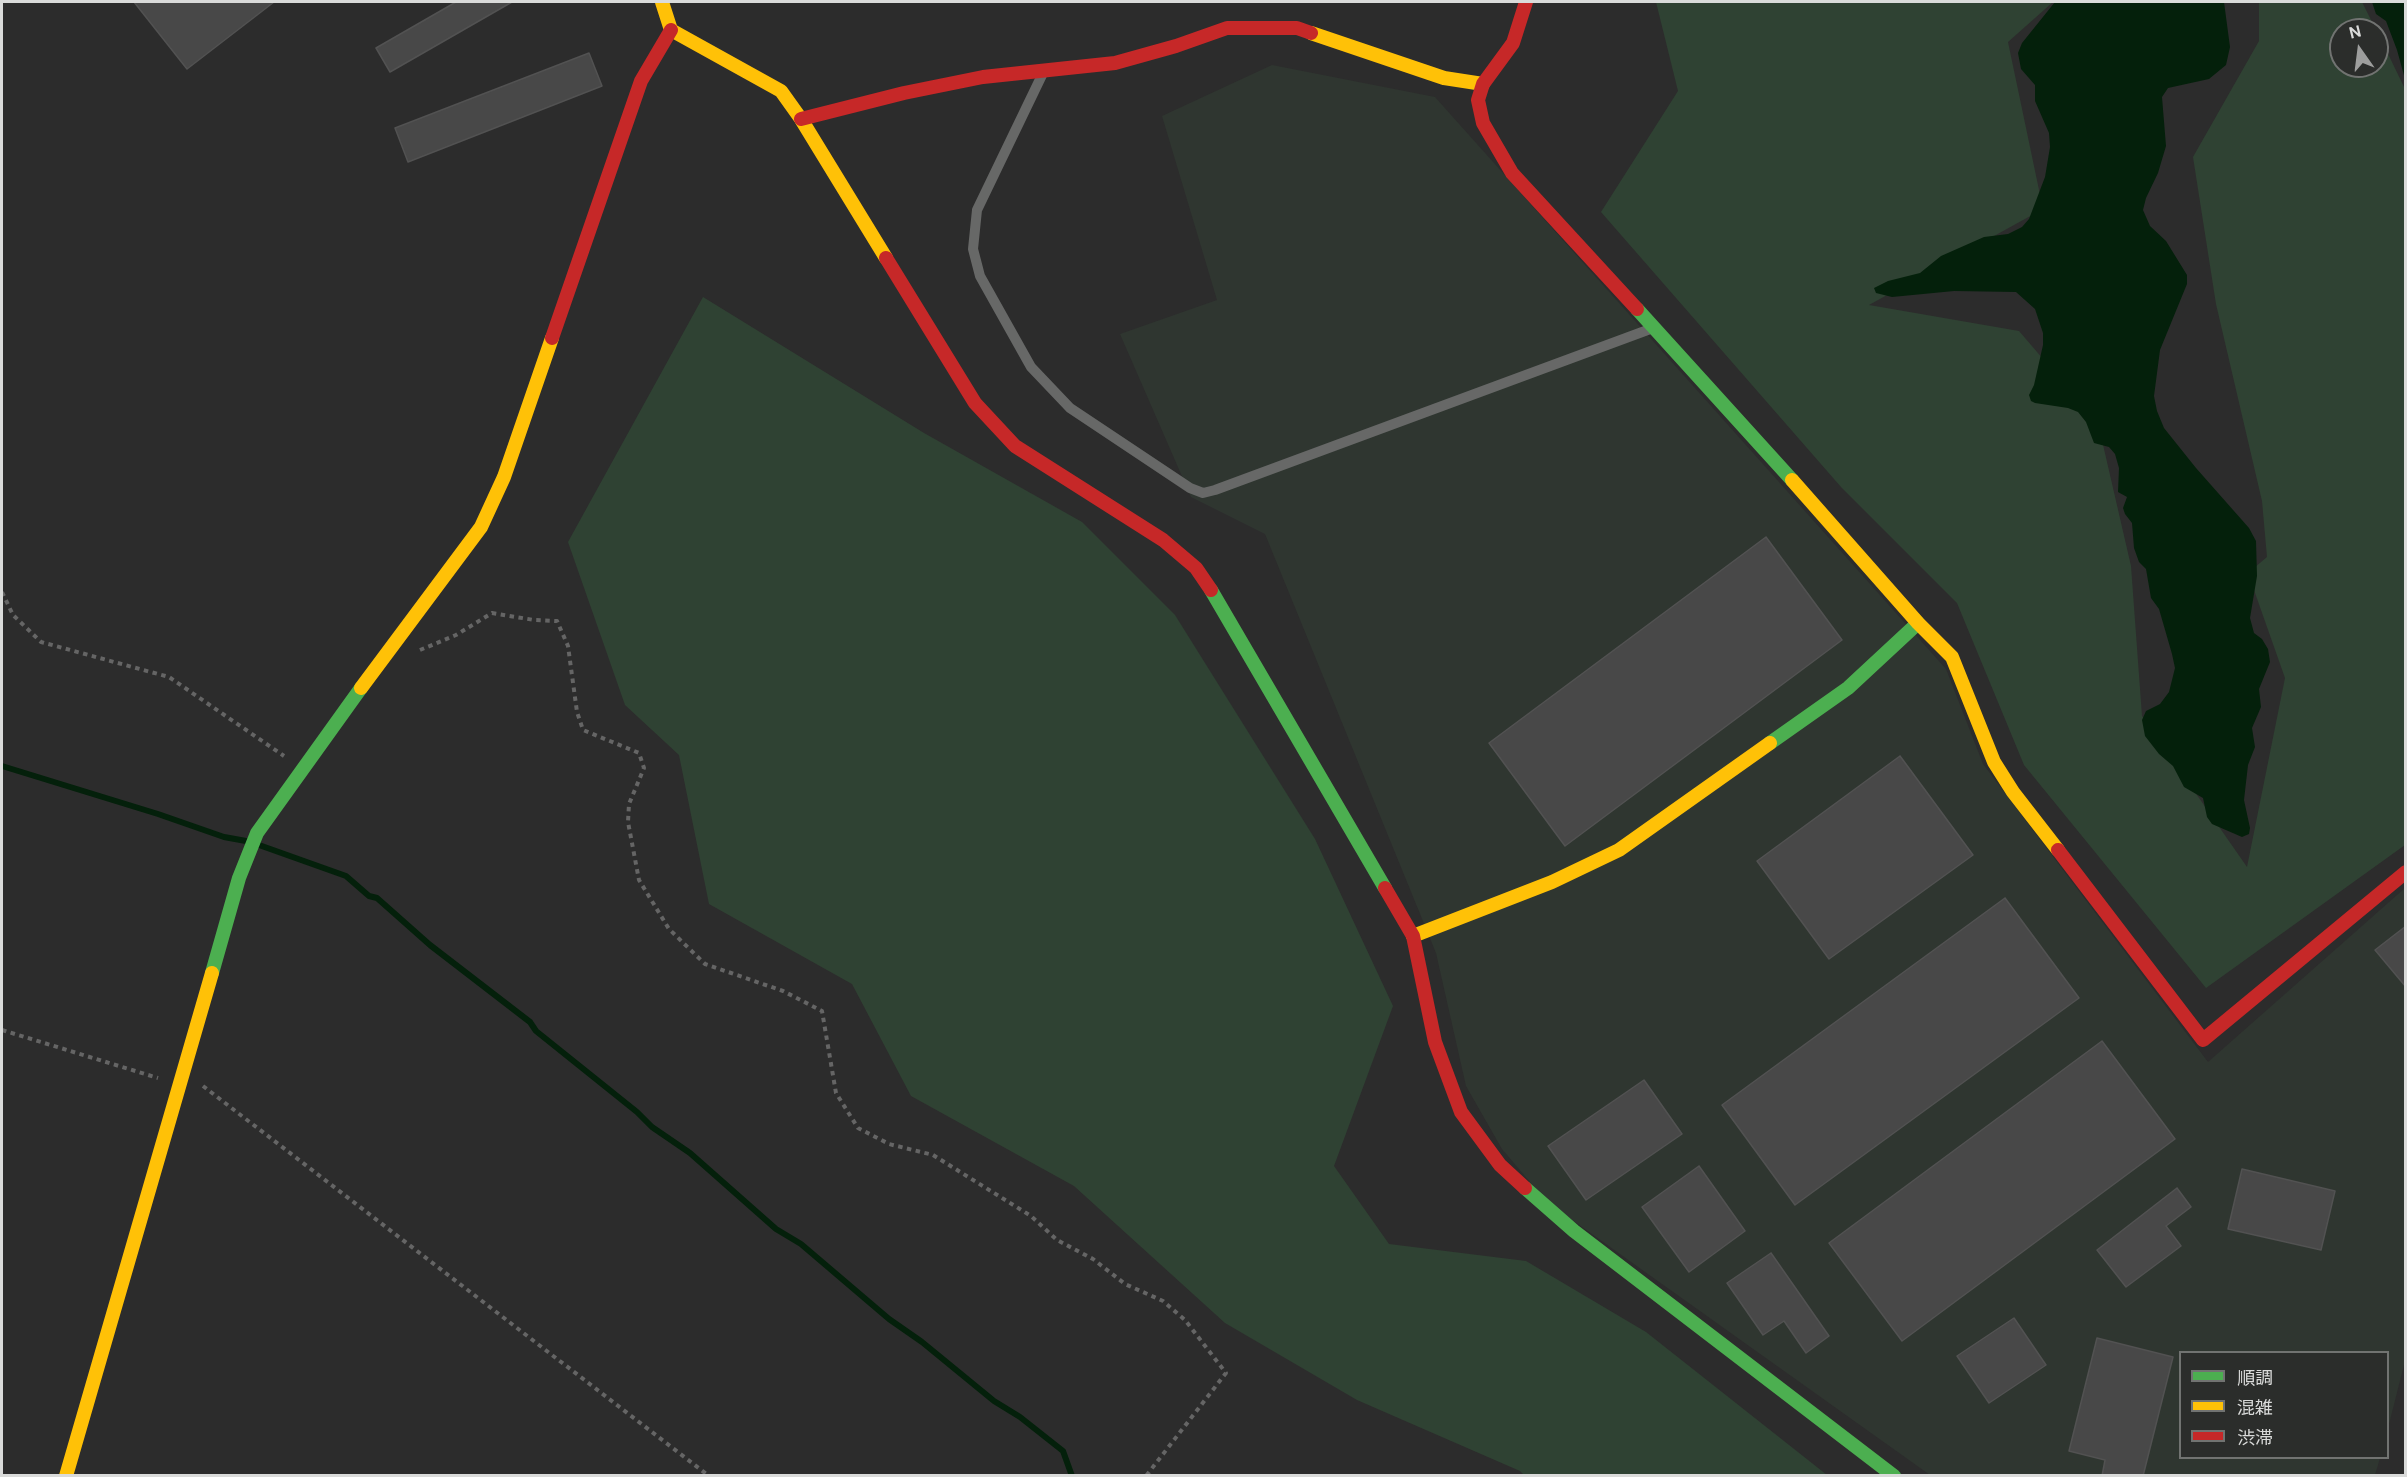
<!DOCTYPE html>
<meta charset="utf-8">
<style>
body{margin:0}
#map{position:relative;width:2407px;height:1477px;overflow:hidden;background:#2c2c2c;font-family:"DM Sans","Noto Sans JP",sans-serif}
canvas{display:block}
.frame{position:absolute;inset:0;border:3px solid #dadbda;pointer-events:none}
.legend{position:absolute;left:2179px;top:1351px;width:210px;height:108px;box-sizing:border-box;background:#2b2d2b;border:2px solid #717371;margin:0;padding:8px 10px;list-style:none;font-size:18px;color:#dadbda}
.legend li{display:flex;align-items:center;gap:12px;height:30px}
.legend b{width:30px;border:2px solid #717371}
.north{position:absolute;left:2329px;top:18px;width:60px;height:60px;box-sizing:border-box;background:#2b2d2b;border:2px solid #717371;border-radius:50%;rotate:346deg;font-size:16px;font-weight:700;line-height:24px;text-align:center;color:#dadbda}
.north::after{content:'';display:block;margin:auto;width:21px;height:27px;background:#9d9e9d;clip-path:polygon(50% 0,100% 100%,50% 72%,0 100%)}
</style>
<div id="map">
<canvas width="2407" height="1477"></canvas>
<div class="frame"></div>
<ul class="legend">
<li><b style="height:8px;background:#4caf50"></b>順調</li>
<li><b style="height:8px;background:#ffc107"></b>混雑</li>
<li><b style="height:8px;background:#c62828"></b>渋滞</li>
</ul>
<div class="north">N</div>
</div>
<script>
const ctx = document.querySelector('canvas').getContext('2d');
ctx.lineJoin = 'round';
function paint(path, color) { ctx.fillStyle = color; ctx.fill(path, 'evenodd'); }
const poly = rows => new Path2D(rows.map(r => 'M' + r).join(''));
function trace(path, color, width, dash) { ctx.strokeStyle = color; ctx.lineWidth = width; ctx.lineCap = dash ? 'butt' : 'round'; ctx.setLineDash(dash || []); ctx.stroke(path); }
paint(poly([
 [1272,65,1435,97,1946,669,1983,764,2208,1062,2405,888,2406,1357,2388,1428,2388,1352,2180,1352,2180,1458,2380,1458,2375,1475,1930,1475,1547,1202,1502,1149,1466,1086,1436,953,1265,534,1191,497,1120,334,1217,300,1162,116]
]), '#2f3630');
paint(poly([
 [1656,2,2053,2,2008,42,2043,209,1869,305,2019,331,2098,423,2131,566,2142,716,2247,867,2285,678,2248,573,2267,557,2262,501,2216,304,2193,157,2259,41,2259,2,2362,2,2376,30,2341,30,2341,66,2377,66,2377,31,2405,89,2405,845,2206,988,2024,765,1957,603,1841,487,1601,212,1678,91],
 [703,297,924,433,1082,522,1175,615,1315,839,1393,1006,1334,1166,1389,1244,1526,1261,1646,1332,1827,1475,1524,1475,1520,1471,1357,1400,1225,1323,1074,1186,911,1096,852,984,709,904,679,755,625,705,568,542]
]), '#2f4233');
paint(poly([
 [2055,2,2224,2,2230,47,2226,65,2209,79,2168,88,2162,97,2166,146,2158,173,2146,198,2143,210,2150,226,2166,241,2187,275,2187,284,2160,350,2154,396,2157,411,2164,428,2196,468,2249,528,2256,541,2257,576,2250,618,2254,633,2262,639,2268,649,2270,662,2259,689,2261,707,2252,728,2255,747,2248,765,2244,800,2250,828,2249,834,2242,837,2212,824,2207,817,2203,798,2184,787,2173,766,2159,754,2145,736,2142,720,2146,711,2160,704,2169,692,2175,668,2172,654,2159,609,2151,598,2146,569,2139,562,2134,548,2132,523,2125,514,2123,508,2127,497,2118,492,2119,468,2115,454,2109,447,2094,443,2086,422,2078,412,2068,408,2035,403,2031,401,2029,395,2034,385,2043,345,2043,333,2035,309,2016,292,1954,291,1892,297,1876,293,1874,288,1888,281,1920,273,1941,256,1984,237,2008,234,2022,227,2029,219,2045,177,2050,147,2049,133,2035,101,2035,85,2021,69,2018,53,2022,43],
 [2372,2,2405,2,2405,79,2397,50,2386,21,2376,14]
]), '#04200b');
trace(poly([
 [2,766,158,814,224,837,246,841],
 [259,845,346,876,369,896,377,898,430,945,530,1022,536,1031,637,1112,652,1127,690,1153,776,1229,801,1244,889,1319,922,1342,994,1401,1020,1417,1063,1451,1072,1476]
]), '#04200b', 6);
const building = poly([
 [134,2,274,2,187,69,134,2],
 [456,2,512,2,390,72,376,48,456,2],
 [589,53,602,86,408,162,395,128,589,53],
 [1766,537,1842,640,1565,846,1489,743,1766,537],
 [1900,756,1973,855,1829,959,1757,861,1900,756],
 [2005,898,2079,998,1795,1205,1722,1105,2005,898],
 [2406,926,2406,987,2375,950,2406,926],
 [2102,1041,2175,1139,1902,1341,1829,1243,2102,1041],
 [1644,1080,1682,1134,1586,1200,1548,1146,1644,1080],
 [1699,1166,1745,1231,1689,1272,1642,1207,1699,1166],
 [2242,1169,2335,1191,2321,1250,2228,1229,2242,1169],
 [2177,1188,2191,1207,2166,1226,2181,1246,2126,1287,2097,1250,2177,1188],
 [1771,1253,1829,1336,1806,1353,1784,1321,1763,1335,1727,1283,1771,1253],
 [2014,1318,2046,1365,1989,1403,1957,1356,2014,1318],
 [2097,1338,2173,1357,2143,1476,2102,1476,2105,1460,2069,1451,2097,1338]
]);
paint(building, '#484848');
trace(building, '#525252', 1.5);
trace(poly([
 [2,592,13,615,41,642,169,677,284,756],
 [420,650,456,635,492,613,534,620,557,621,568,646,577,712,583,730,639,753,644,768,629,804,628,822,639,880,669,929,705,964,783,991,822,1011,836,1093,858,1128,889,1144,933,1155,1031,1216,1057,1240,1093,1259,1125,1284,1163,1301,1185,1320,1226,1373,1146,1476],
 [2,1030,158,1078],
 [203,1086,709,1476]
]), '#656565', 4, [4.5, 4.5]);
trace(poly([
 [1043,73,977,210,973,249,980,276,1031,367,1070,408,1190,488,1203,493,1215,490,1653,328]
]), '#676867', 10);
trace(poly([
 [1637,309,1792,480],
 [1211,590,1385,888],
 [1770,743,1848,688,1918,623],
 [212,973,239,878,257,833,361,688],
 [1525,1188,1574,1231,1894,1476]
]), '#4caf50', 14);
trace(poly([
 [662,2,671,30,781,91,801,119,886,258],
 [1311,33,1444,78,1483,84],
 [1792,480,1918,623,1952,657,1994,762,2013,792,2058,850],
 [361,688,481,527,504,477,552,338],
 [1413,936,1552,882,1619,850,1770,743],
 [66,1476,212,973]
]), '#ffc107', 14);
trace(poly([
 [1526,2,1513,43,1483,84,1478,100,1483,123,1512,173,1637,309],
 [801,119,904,93,983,77,1115,63,1176,46,1227,28,1297,28,1311,33],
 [886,258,975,403,1015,446,1163,540,1196,568,1211,590],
 [552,338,641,81,671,30],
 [2058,850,2203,1040,2406,872],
 [1385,888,1413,936,1435,1042,1461,1112,1500,1165,1525,1188]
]), '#c62828', 14);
</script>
